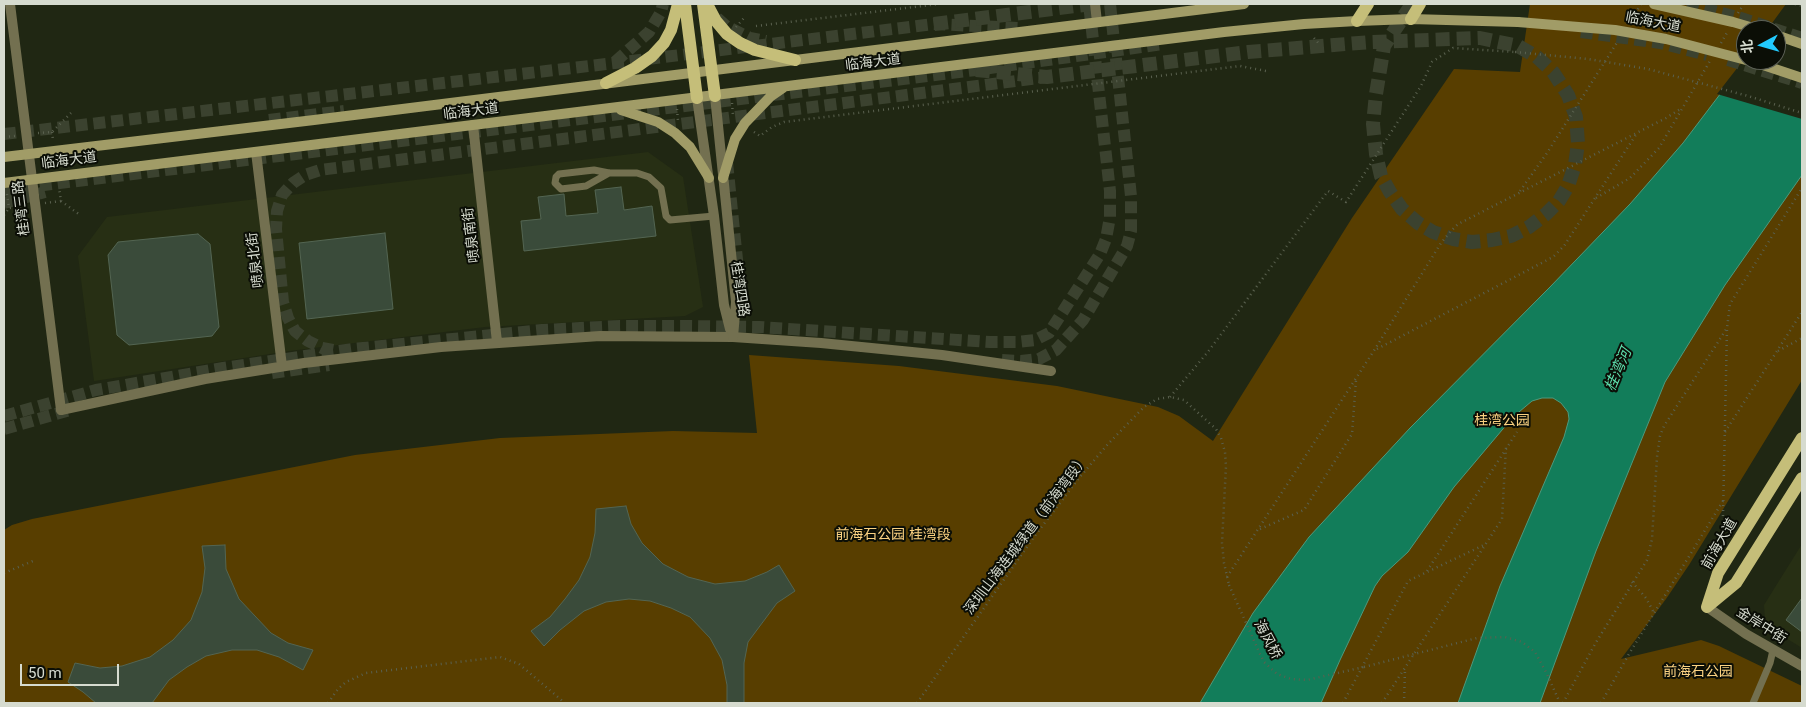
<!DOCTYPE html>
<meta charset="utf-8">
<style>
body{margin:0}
#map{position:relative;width:1806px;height:707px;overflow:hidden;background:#202713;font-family:Roboto,"Noto Sans SC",sans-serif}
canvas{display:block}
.frame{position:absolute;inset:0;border:5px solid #d6dbcf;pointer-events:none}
.north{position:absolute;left:1736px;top:20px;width:50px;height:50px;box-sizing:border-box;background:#0b0e06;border:1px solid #5c6056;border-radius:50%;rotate:264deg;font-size:14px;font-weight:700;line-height:20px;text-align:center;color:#d6dbcf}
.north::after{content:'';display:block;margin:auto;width:18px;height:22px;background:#22c9fd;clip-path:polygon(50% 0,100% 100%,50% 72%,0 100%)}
.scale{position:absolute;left:20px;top:664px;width:99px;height:22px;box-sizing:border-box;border:2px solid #d6dbcf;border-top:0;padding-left:6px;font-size:15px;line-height:18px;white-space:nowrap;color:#d6dbcf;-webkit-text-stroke:4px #0b0e06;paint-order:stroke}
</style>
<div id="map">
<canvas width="1806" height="707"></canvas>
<div class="frame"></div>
<div class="north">北</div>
<div class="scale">50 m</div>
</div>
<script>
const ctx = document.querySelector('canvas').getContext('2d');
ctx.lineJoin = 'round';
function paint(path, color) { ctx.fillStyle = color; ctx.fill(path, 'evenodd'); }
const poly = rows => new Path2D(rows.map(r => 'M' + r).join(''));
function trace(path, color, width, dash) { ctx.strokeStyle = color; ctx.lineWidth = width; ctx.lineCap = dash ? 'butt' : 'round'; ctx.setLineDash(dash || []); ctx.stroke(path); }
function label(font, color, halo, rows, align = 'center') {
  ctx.font = font + ' Roboto,"Noto Sans SC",sans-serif'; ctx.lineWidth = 4; ctx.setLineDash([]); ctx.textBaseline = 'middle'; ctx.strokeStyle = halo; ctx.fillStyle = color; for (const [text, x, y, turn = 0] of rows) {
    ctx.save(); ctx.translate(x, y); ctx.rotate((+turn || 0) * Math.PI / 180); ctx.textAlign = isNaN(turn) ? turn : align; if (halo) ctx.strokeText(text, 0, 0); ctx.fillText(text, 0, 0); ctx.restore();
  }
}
paint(poly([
 [648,152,683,177,703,307,685,316,485,327,289,351,94,381,78,256,107,217],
 [1802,544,1802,648,1781,635,1765,619,1764,605]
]), '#272f14');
paint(poly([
 [1530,4,1802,4,1802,380,1689,565,1666,599,1621,659,1701,640,1719,646,1802,686,1802,703,4,703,4,530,12,525,32,519,355,455,500,438,673,431,757,433,749,355,899,366,1057,386,1158,407,1179,416,1213,441,1352,218,1454,69,1520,72],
 [1746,30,1776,30,1776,60,1746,60]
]), '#583e00');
const water = poly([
 [1802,4,1802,175,1725,285,1665,382,1596,551,1540,703,1458,703,1500,586,1564,437,1569,419,1568,412,1561,403,1553,398,1542,398,1532,401,1513,417,1454,487,1408,552,1382,576,1375,586,1340,660,1321,703,1200,703,1253,613,1309,537,1410,428,1550,287,1630,204,1683,143,1746,60,1776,60,1776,30,1802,4]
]);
paint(water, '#127d5a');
trace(water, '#4d997d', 1);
paint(poly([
 [1786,4,1802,4,1802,119,1717,94,1745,58,1746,60,1776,60,1776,30,1767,30]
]), '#202713');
const building = poly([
 [621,187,624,210,652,206,656,236,524,251,521,221,541,219,538,197,564,194,566,216,598,213,595,190,621,187],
 [385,233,393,309,307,319,299,243,385,233],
 [198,234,210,244,219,327,212,336,129,345,117,335,108,255,118,242,198,234],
 [626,506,631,524,642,543,663,564,688,577,715,584,745,581,767,572,779,565,795,591,777,603,748,642,744,663,744,703,727,703,727,685,722,660,710,638,690,617,671,608,650,601,629,599,606,602,584,611,560,630,544,646,531,631,550,617,565,599,579,580,590,557,595,533,596,509,626,506],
 [225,545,226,569,239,599,271,633,288,643,313,650,303,670,279,657,257,650,232,650,206,656,187,667,169,680,152,703,96,703,83,692,68,682,75,663,100,668,122,666,150,657,173,640,191,620,202,592,205,568,202,546,225,545],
 [1802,598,1802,632,1786,620,1802,598]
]);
paint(building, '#3a4b3a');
trace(building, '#536552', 1);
trace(poly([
 [1687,4,1741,18,1802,38],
 [717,18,726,26,750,38,766,41],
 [1581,32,1660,43,1707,55],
 [1728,60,1802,83],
 [615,62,649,32,661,12,663,4],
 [269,120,344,111],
 [4,134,615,63,934,24,1019,28],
 [727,162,738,269],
 [4,190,976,70,1163,44],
 [4,203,45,192],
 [333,350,322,348,308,341,295,331,288,318,283,302,276,229,277,211,282,195,293,183,305,175,320,170,1047,77],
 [1002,360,1021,361,1039,359,1056,350,1083,320,1127,246,1131,231,1131,196,1110,4],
 [272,373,329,365],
 [4,416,96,390,223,368,353,349,542,330,620,326,688,326,759,327,990,342,1018,342,1035,340,1049,333,1100,254,1106,239,1110,217,1110,191,1089,4],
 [4,429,73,409]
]), '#3b422f', 12, [12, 6]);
trace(poly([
 [934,24,1092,4],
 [976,70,1047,77,1248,52,1371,42,1480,38,1518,46,1537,57,1553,72,1568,95,1576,117,1578,143,1575,165,1568,186,1559,201,1546,214,1529,227,1511,236,1492,240,1472,242,1453,239,1433,232,1418,223,1402,209,1390,192,1381,176,1376,154,1373,124,1376,94,1384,46,1412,4]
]), '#3b422f', 14, [14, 7]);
trace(poly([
 [1795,4,1802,6],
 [1738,13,1744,4],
 [1630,22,1641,4],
 [756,26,939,4],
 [736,27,744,18],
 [1314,38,1320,45],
 [1721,43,1728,31],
 [732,103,733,116],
 [677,109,678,121],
 [52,132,53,140],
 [754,132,760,136,772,127,784,122,1240,66,1266,71],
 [38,133,52,132,71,113],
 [4,137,15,136],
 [1520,191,1547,153,1618,41],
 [7,194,9,208,25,206],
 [1596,198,1630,178,1659,148,1710,61],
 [61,201,80,215],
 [45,203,61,201,59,188],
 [4,215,9,208],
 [1377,349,1553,257,1564,246,1637,133],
 [1778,351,1802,338],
 [1170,397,1207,353,1328,191,1346,202,1421,86,1432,62,1453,48,1515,52],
 [1725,432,1802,312],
 [1723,516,1727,328,1730,304,1802,188],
 [1260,529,1304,510,1352,434,1356,380],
 [1427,571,1517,432],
 [4,573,33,561],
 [1227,577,1375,349,1441,243,1451,231,1458,224,1470,218,1666,118,1682,108],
 [1632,582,1646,598,1654,613],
 [1364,667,1477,638,1505,637,1522,642,1535,652,1547,674,1560,703],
 [328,703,338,689,346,682,366,673,500,657,519,664,565,703],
 [917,703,1034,537,1079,478,1108,444,1144,407,1157,399,1170,397,1184,400,1216,429,1221,438,1225,452,1226,466,1222,543,1224,563,1229,585],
 [1343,703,1408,581,1484,545],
 [1382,703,1502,519,1506,447],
 [1404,703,1405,669],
 [1563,703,1595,644,1647,560,1652,539,1657,457,1660,436,1664,426,1727,328],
 [1601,703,1629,654,1723,501]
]), '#5a614f', 2.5, [1, 4]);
trace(poly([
 [609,173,586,186,561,189,555,183,556,177,559,174,594,170,609,173,637,173,649,177,661,188,666,216,670,220,714,216],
 [1753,703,1770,663,1773,650]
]), '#737050', 7);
trace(poly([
 [1095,4,1097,22],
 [473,125,497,342],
 [256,152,282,366],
 [61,410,205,379,304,363,441,347,600,336,733,337,821,343,942,355,1051,371]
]), '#737050', 10);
trace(poly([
 [10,4,61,410],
 [715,96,736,302,733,337],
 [697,98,714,216,724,305,730,329],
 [1707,607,1746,634,1802,666]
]), '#737050', 10);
trace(poly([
 [1776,35,1802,44],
 [1748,60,1802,78],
 [621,110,658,122,675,133,690,147,709,178],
 [4,157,314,120,1244,4],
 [723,178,735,139,745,123,770,97,783,88],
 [4,183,1224,32,1304,24,1357,21,1411,19,1518,22]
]), '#a19c67', 10);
trace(poly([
 [685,4,697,98],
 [703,4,715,96],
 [707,4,716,21,727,34,740,43,755,50,795,60],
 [1411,19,1420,4],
 [1357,21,1368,4],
 [606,83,635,68,652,56,664,43,671,30,678,4],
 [1707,607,1718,573,1802,438],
 [1707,607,1736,583,1802,478]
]), '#c5be79', 12);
trace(poly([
 [1515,52,1588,59,1648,69,1748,96,1802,113],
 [1229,585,1260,654,1264,662,1277,674,1291,679,1307,680,1364,667]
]), '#5a614f', 2.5, [1, 4]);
trace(poly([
 [1654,4,1733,22,1760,30],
 [1518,22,1615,30,1666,39,1746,60]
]), '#a19c67', 10);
label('14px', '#d6dbcf', '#0b0e06', [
 ["临海大道",1653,23,11],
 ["临海大道",873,63,-7],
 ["临海大道",471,112,-7],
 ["临海大道",69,161,-7],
 ["桂湾三路",22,208,-97],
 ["喷泉南街",472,235,-97],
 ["喷泉北街",256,260,-97],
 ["桂湾四路",739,289,81],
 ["深圳山海连城绿道（前海湾段）",1027,535,-53],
 ["前海大道",1720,544,-60],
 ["金岸中街",1761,626,32],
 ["海风桥",1267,640,62]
]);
label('14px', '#fad181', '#0b0e06', [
 ["桂湾公园",1502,421],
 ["前海石公园 桂湾段",893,535],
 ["前海石公园",1698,672]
]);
label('italic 15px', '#5ddeac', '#0b0e06', [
 ["桂湾河",1619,370,-67]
]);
</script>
